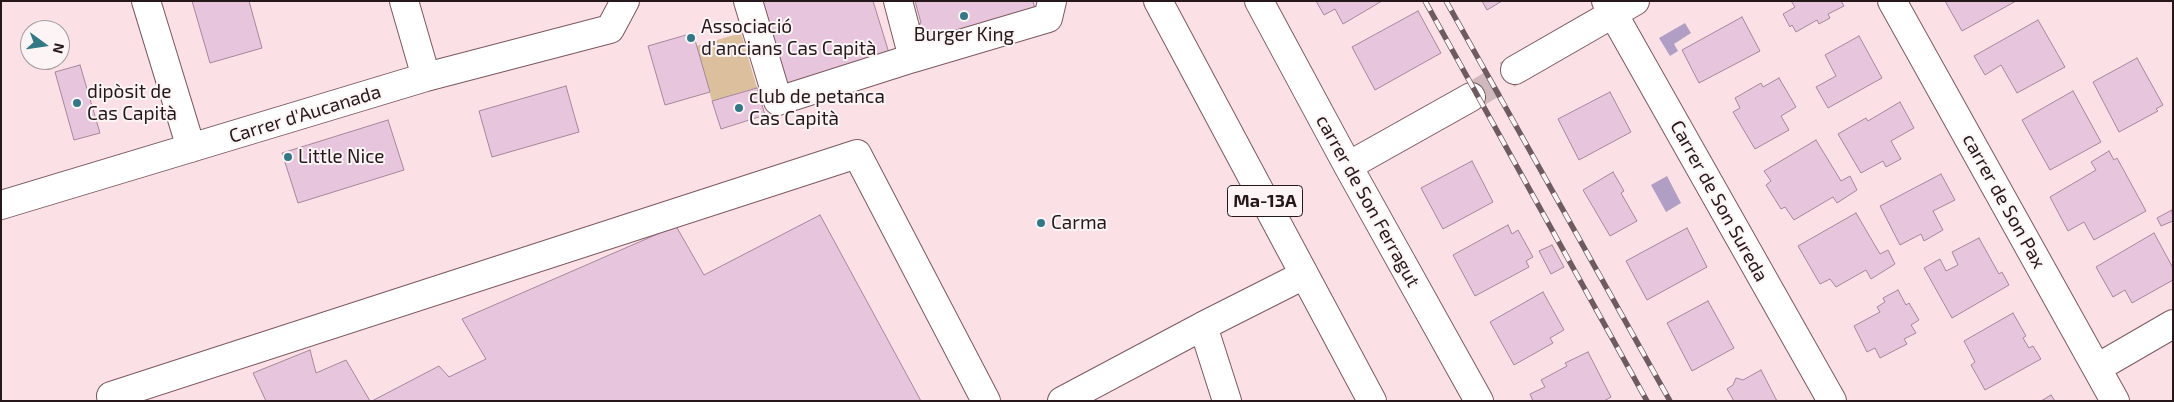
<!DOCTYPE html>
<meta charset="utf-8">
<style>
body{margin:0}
#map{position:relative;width:2174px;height:402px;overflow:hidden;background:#fbe1e5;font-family:"Exo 2",sans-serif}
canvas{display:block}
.frame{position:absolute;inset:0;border:2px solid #26171a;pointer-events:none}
.north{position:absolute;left:20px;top:20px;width:50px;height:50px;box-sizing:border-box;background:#fcf4f5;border:1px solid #a69c9d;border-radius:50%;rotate:104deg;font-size:14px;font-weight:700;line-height:20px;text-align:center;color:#26171a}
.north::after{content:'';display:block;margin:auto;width:18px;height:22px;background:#337885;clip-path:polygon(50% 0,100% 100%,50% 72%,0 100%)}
</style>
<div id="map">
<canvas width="2174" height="402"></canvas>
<div class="frame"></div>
<div class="north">N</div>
</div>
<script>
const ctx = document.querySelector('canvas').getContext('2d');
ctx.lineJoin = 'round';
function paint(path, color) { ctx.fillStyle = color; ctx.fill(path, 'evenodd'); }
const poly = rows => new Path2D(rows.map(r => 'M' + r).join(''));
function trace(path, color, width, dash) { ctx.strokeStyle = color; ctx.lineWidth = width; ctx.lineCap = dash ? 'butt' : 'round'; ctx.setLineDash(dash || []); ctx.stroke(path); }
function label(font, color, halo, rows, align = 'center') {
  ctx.font = font + ' "Exo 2",sans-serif'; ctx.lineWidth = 4; ctx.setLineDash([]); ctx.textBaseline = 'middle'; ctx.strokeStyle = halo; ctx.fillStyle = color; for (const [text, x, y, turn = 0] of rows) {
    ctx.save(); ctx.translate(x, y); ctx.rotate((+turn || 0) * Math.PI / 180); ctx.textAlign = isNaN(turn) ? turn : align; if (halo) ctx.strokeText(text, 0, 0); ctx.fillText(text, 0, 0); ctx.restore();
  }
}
paint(poly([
 [741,33,757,88,712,101,696,46]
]), '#dcc09e');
paint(poly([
 [1685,23,1691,33,1674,44,1678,51,1670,56,1659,38],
 [1667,176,1681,203,1666,212,1651,185]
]), '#b09ec5');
const building = poly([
 [192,1,249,1,262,48,210,63,192,1],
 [759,1,873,1,889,53,784,85,759,1],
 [915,1,1033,1,1035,9,919,42,914,25,921,23,915,1],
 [1316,1,1382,1,1343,24,1335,9,1324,15,1316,1],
 [1482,1,1502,1,1487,10,1482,1],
 [1791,1,1841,1,1844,6,1828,14,1830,18,1819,24,1817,20,1796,32,1792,25,1790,27,1783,14,1795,7,1791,1],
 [1945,1,2016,1,1962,31,1945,1],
 [1418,11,1441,53,1375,90,1352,47,1418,11],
 [1742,17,1760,51,1699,83,1682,50,1742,17],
 [2038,20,2065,67,2017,93,2001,65,1985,75,1974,56,2038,20],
 [693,33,710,92,665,105,648,46,693,33],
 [1859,36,1882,78,1828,108,1816,87,1836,76,1825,55,1859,36],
 [2137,58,2163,105,2156,109,2158,111,2119,132,2093,82,2137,58],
 [80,65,100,133,74,140,55,72,80,65],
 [1779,78,1796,107,1781,116,1789,130,1755,149,1733,112,1740,108,1735,98,1761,83,1763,87,1779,78],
 [566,86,579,132,492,157,479,111,566,86],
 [757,88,765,115,721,129,712,101,757,88],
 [2073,91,2101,142,2050,170,2022,120,2073,91],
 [1610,92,1631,132,1579,160,1558,119,1610,92],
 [1900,102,1914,128,1891,141,1901,159,1886,167,1883,161,1861,173,1838,134,1866,118,1868,121,1900,102],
 [388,120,404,170,298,203,282,153,388,120],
 [1816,140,1841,181,1850,176,1857,190,1837,203,1833,197,1794,220,1785,207,1781,209,1766,185,1771,181,1764,171,1816,140],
 [2109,151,2114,160,2117,158,2146,211,2094,240,2084,222,2068,231,2050,197,2096,170,2091,162,2109,151],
 [1472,161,1493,202,1443,229,1421,188,1472,161],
 [1613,172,1624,191,1621,193,1637,221,1610,236,1583,190,1613,172],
 [1941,174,1955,200,1933,211,1943,230,1924,241,1921,234,1900,245,1880,206,1941,174],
 [2172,210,2173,221,2161,226,2157,218,2172,210],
 [1856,213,1880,254,1888,250,1895,264,1871,279,1866,270,1836,287,1830,279,1820,284,1798,246,1856,213],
 [820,215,921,401,372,401,439,366,449,377,486,359,462,319,676,226,704,275,820,215],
 [1508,225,1512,234,1518,230,1533,257,1526,261,1529,267,1475,296,1453,255,1508,225],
 [1687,228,1707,267,1647,300,1626,261,1687,228],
 [2154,233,2173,268,2173,280,2132,303,2125,290,2113,297,2096,267,2154,233],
 [1979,238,1999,274,2002,272,2009,285,1952,318,1924,268,1940,259,1946,271,1958,265,1952,252,1979,238],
 [1552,245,1564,267,1551,274,1539,251,1552,245],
 [1898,290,1906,305,1909,303,1919,320,1911,325,1916,333,1904,339,1907,344,1880,358,1875,348,1867,352,1854,326,1880,312,1877,307,1885,302,1883,298,1898,290],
 [1543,292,1564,330,1550,338,1553,343,1514,365,1490,322,1543,292],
 [1708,301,1734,348,1692,371,1667,323,1708,301],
 [2013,313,2026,336,2023,338,2029,348,2033,346,2041,359,1985,390,1971,365,1975,362,1964,341,2013,313],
 [310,350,316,373,346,360,370,401,266,401,253,373,310,350],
 [1588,352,1611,397,1604,401,1533,401,1530,394,1545,387,1541,380,1567,366,1565,363,1588,352],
 [1761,370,1777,401,1734,401,1727,389,1733,385,1736,378,1743,380,1761,370],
 [2051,395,2055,401,2041,401,2051,395]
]);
paint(building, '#e7c6dd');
trace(building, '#a5869b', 1);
trace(poly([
 [1471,97,1515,70]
]), '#d0b9bc', 28, [28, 14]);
const minor = poly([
 [146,1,191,148],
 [404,1,426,77],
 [748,1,778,101,913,58,898,1],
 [1259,1,1348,166,1479,401],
 [1606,1,1832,401],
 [1892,1,2115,401],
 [913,58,1048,18,1052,1],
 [1515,70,1635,1],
 [1348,166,1471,97],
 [1,205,426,77,610,29,625,1],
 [2097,368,2173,324],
 [111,396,857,154,986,401],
 [1062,401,1203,326],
 [1227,401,1203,326,1304,275]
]);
const major = poly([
 [1158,1,1372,401]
]);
trace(minor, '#7c595e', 30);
trace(major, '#7c595e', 30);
trace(minor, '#fff', 28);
trace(major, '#fff', 28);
const rail = poly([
 [1425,1,1647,401],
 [1446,1,1670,401]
]);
trace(rail, '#6e5b5f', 5.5);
trace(rail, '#fcf4f5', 4, [11]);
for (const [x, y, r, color] of [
 [964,16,5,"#337885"],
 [691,38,5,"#337885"],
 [77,103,5,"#337885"],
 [739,108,5,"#337885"],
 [288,157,5,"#337885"],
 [1041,223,5,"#337885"]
]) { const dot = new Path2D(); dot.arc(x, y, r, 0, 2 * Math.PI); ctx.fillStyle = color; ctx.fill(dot); trace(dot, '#fcf4f5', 2); }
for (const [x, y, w] of [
 [1265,201,75]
]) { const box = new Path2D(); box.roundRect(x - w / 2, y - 15.5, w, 31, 4); ctx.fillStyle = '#fcf4f5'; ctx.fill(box); trace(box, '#26171a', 1); }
label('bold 18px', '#26171a', null, [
 ["Ma-13A",1265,201]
]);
label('19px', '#26171a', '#fcf4f5', [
 ["Associació",701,27],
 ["d'ancians Cas Capità",701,49],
 ["Burger King",964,35,"center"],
 ["dipòsit de",87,92],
 ["Cas Capità",87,114],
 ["club de petanca",749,97],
 ["Cas Capità",749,119],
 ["Little Nice",298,157],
 ["Carma",1051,223]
], 'left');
label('19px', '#26171a', '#fcf4f5', [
 ["Carrer d'Aucanada",305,114,-17],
 ["carrer de Son Ferragut",1368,201,61],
 ["Carrer de Son Sureda",1719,201,61],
 ["carrer de Son Pax",2004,201,61]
]);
</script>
